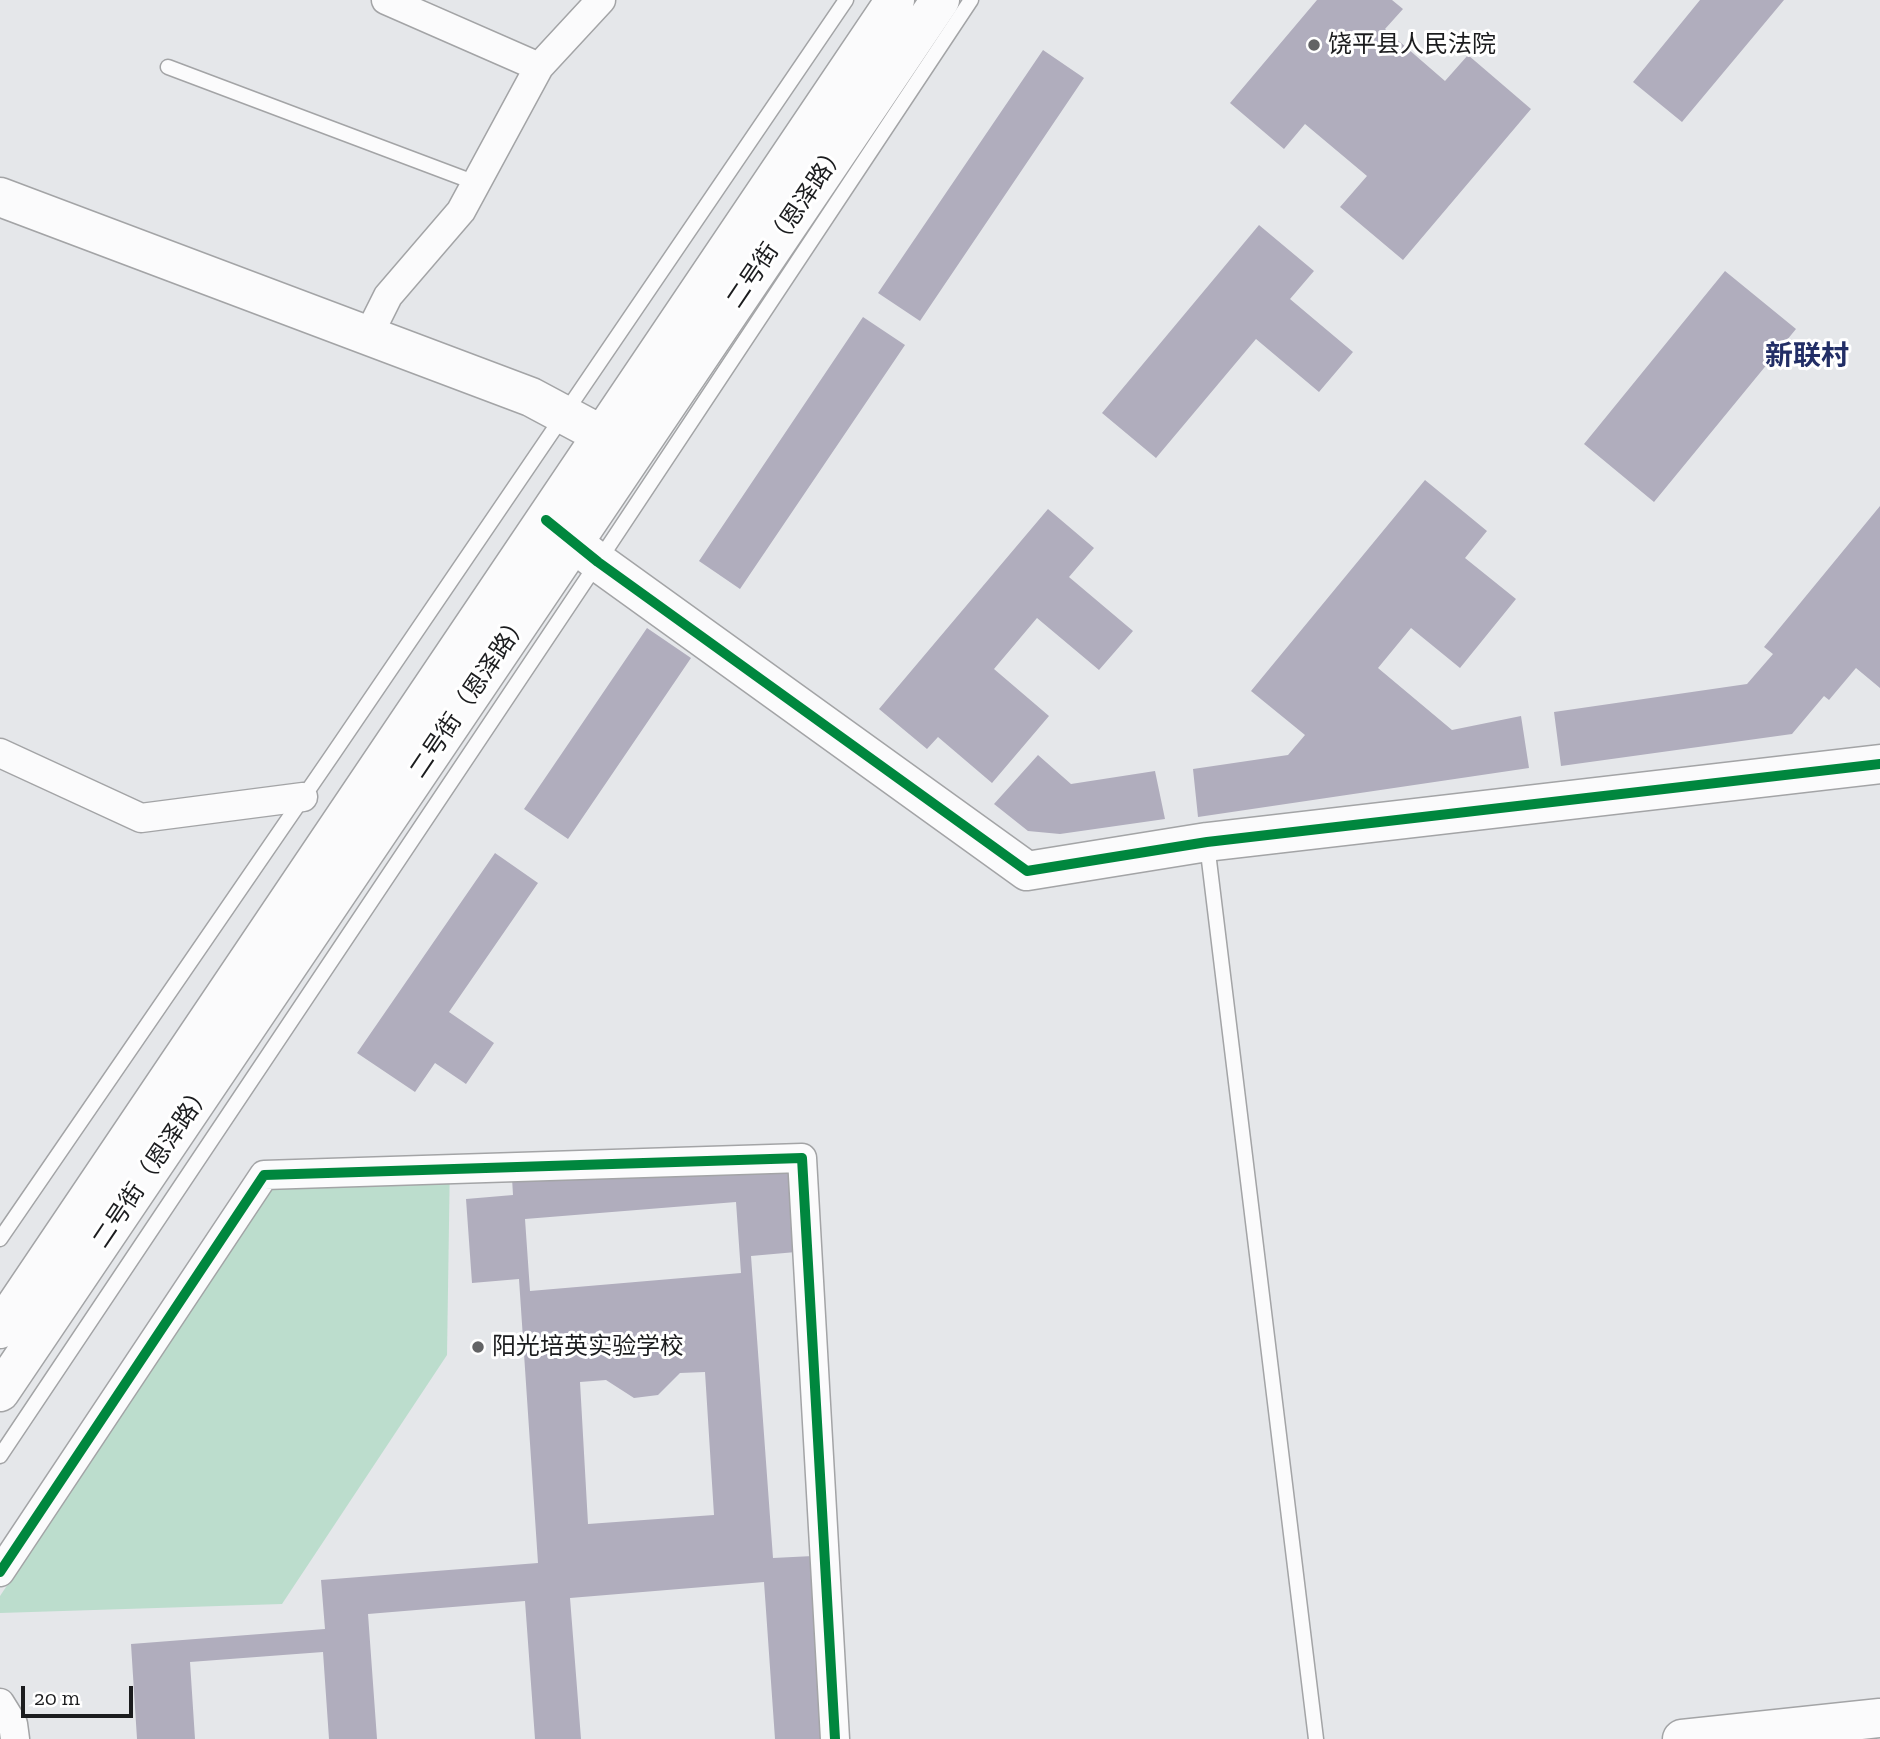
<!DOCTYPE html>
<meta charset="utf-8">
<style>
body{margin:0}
#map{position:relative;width:1880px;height:1739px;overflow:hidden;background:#e5e7ea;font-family:"Zilla Slab",serif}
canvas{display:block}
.scale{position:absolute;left:21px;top:1686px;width:112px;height:32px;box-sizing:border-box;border:4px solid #1b1c1e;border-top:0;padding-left:9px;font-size:21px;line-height:24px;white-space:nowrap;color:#1b1c1e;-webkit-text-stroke:5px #fff;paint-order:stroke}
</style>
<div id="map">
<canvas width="1880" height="1739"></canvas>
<div class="scale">20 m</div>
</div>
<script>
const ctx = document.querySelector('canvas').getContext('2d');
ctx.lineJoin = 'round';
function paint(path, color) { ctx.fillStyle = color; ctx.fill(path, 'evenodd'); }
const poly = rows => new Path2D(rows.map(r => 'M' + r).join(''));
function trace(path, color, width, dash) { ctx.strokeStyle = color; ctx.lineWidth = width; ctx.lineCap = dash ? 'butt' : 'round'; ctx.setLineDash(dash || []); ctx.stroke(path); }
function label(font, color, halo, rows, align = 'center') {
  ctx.font = font + ' "Zilla Slab","Noto Sans SC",serif'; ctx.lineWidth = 6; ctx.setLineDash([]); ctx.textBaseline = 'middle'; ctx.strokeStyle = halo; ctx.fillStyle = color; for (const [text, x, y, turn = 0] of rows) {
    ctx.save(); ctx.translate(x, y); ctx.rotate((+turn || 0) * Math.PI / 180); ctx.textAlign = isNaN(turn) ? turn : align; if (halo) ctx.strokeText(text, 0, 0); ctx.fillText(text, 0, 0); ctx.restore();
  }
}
paint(poly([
 [450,1157,447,1355,282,1604,0,1613,0,1596,285,1169]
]), '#bcddcd');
paint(poly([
 [1317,0,1392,0,1403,9,1385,29,1445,81,1468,55,1531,109,1403,260,1340,207,1367,176,1305,124,1284,149,1230,103],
 [1700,0,1784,0,1682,122,1633,82],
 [1043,50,1084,78,920,321,878,293],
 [1259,225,1314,271,1290,299,1353,352,1319,392,1256,339,1156,458,1102,413],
 [1725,271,1796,329,1654,502,1584,444],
 [863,317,905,345,740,589,699,561],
 [1425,480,1487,531,1465,558,1516,599,1460,668,1411,628,1378,668,1452,730,1521,716,1529,768,1198,817,1193,769,1288,755,1305,735,1251,691],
 [1880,506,1880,688,1856,668,1829,700,1824,696,1792,734,1561,766,1554,712,1747,684,1773,654,1764,647],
 [1048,509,1094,548,1069,577,1133,631,1099,670,1037,618,994,669,1049,716,992,783,938,737,927,749,879,709],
 [647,628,691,658,568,839,524,809],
 [1038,755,1071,784,1155,771,1165,819,1060,834,1028,831,994,804],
 [495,853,538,883,449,1012,494,1043,466,1084,435,1063,415,1092,357,1053],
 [746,1160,747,1174,790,1170,796,1252,751,1256,773,1558,813,1556,826,1739,775,1739,764,1582,570,1598,581,1739,535,1739,525,1601,368,1614,377,1739,329,1739,323,1652,190,1662,195,1739,137,1739,131,1644,325,1629,321,1580,538,1563,519,1279,472,1283,466,1199,513,1195,512,1178],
 [736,1202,741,1273,530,1291,525,1219],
 [705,1372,714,1515,588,1524,580,1382,606,1380,634,1398,658,1395,680,1373]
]), '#b0adbd');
const lane = poly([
 [168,67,476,183],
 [1207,844,1316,1739],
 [0,1239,333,754,846,0],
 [0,1456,598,562,971,0]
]);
const street = poly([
 [386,0,539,67],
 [368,336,388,296,461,211,539,67,601,0],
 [0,753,141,818,303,797],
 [0,1572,264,1175,802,1158,835,1739],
 [0,1703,13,1724,15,1739]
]);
const secondary = poly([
 [0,197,531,397,602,435],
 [553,526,598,562,1027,871,1207,842,1880,764],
 [0,1329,895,0],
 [0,1392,940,0],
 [1682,1739,1880,1718]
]);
trace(lane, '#a3a4a6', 17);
trace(street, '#a3a4a6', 31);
trace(secondary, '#a3a4a6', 41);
trace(lane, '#fbfbfc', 14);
trace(street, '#fbfbfc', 28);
trace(secondary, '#fbfbfc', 38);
trace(poly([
 [546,520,598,562,1027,871,1207,842,1880,764],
 [0,1572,264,1175,802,1158,835,1739]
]), '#00873e', 10);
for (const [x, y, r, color] of [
 [1314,45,7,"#626365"],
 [478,1347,7,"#626365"]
]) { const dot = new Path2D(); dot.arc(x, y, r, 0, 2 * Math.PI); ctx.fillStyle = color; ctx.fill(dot); trace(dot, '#fff', 2.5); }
label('24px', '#1b1c1e', '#fff', [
 ["饶平县人民法院",1328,45],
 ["阳光培英实验学校",492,1347]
], 'left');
label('24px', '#1b1c1e', '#fff', [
 ["二号街（恩泽路）",787,226,-56],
 ["二号街（恩泽路）",470,696,-56],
 ["二号街（恩泽路）",153,1166,-56]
]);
label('bold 28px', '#222e66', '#fff', [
 ["新联村",1807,357]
]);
</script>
